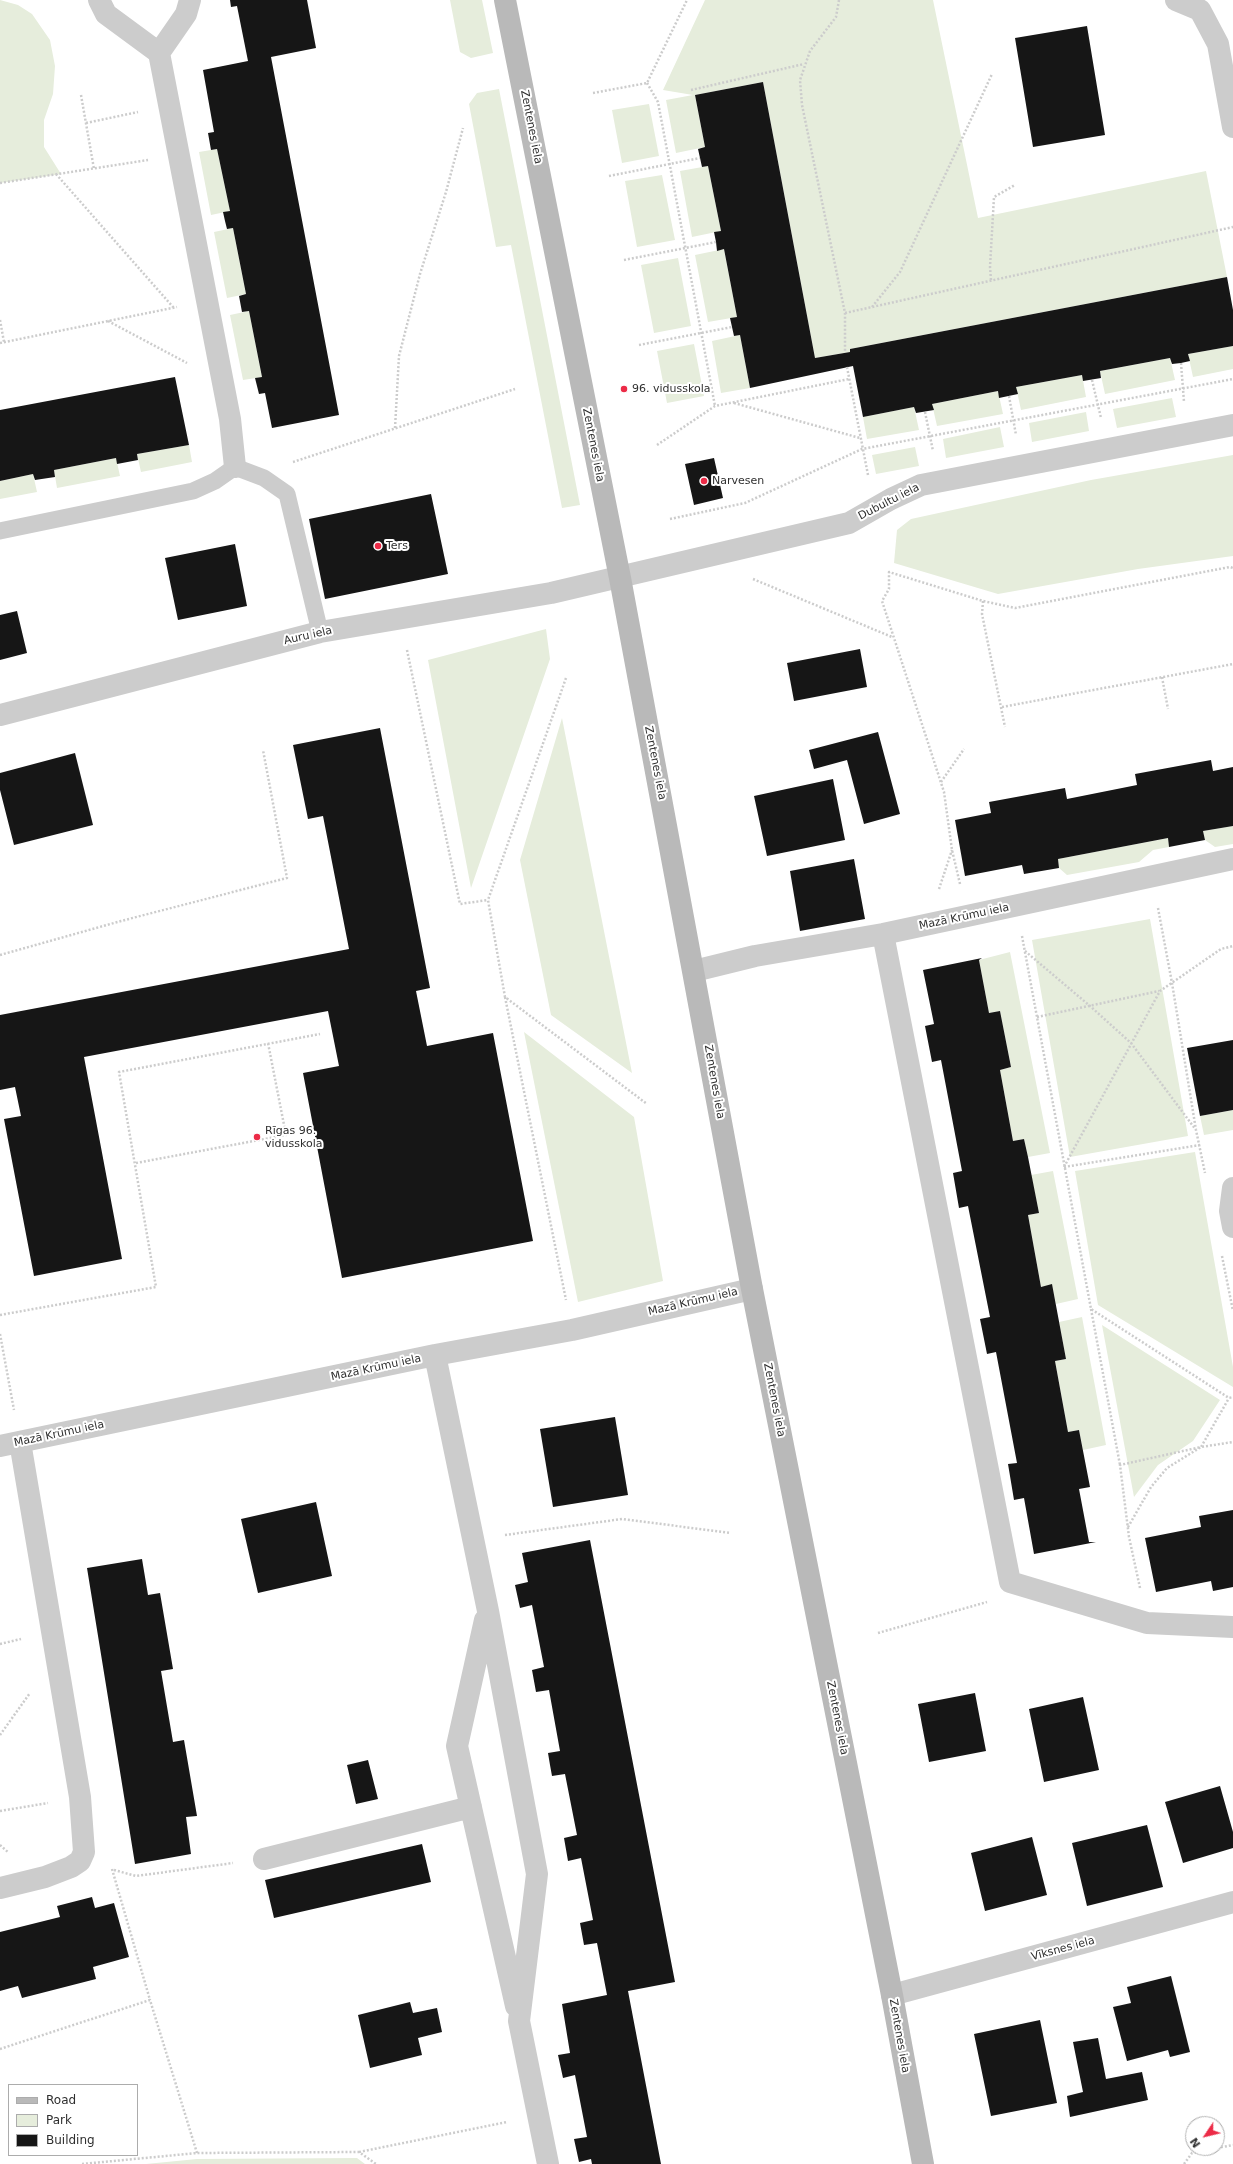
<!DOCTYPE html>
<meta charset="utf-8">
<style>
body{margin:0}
#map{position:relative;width:1233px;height:2164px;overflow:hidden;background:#fff;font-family:"DejaVu Sans",sans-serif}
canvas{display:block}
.legend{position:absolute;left:8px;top:2084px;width:130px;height:72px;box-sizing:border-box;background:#fff;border:1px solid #acacac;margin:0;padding:5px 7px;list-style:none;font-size:12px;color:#2f2f2f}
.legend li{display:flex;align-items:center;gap:8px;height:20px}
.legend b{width:20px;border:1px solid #acacac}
.north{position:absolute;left:1185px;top:2116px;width:40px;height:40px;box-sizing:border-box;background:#fff;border:1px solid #acacac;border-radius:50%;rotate:235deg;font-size:11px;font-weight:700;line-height:16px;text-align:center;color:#2f2f2f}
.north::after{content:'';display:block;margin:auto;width:14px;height:18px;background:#ec2b47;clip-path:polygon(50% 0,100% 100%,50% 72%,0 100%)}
</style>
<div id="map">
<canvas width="1233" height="2164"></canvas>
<ul class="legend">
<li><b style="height:5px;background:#b9b9b9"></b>Road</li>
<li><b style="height:11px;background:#e6eddc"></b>Park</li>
<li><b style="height:11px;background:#161616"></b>Building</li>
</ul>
<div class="north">N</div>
</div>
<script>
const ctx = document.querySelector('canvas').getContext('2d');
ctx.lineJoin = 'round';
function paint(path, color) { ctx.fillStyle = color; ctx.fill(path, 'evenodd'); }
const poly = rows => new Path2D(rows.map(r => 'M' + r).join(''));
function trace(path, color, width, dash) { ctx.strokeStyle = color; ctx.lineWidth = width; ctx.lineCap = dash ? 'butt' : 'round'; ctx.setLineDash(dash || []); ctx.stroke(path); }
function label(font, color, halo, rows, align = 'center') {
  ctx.font = font + ' "DejaVu Sans",sans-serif'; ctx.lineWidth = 4; ctx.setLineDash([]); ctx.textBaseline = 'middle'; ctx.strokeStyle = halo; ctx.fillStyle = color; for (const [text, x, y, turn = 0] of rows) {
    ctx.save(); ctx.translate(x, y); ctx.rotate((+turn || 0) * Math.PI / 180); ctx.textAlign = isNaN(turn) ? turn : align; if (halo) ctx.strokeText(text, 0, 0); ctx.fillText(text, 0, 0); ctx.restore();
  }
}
paint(poly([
 [0,0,18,5,32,14,50,40,55,66,53,94,44,120,44,147,61,174,0,183],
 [450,0,482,0,493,53,471,58,460,52],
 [705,0,933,0,978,218,1206,171,1227,277,850,349,850,352,815,358,763,82,695,95,705,147,676,153,666,100,693,95,663,90],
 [499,89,580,505,562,508,511,245,496,247,469,104,477,93],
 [649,104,659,156,622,163,612,110],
 [217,149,230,211,211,215,199,152],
 [708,166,721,231,692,237,680,171],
 [662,175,675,240,637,247,625,181],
 [233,228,246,294,227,298,214,232],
 [724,249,737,317,708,322,695,255],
 [678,258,691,326,654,333,641,265],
 [249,311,262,377,243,380,230,315],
 [740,335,750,388,721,393,712,341],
 [694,344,704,396,667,403,657,351],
 [1233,346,1233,369,1193,377,1188,354],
 [1170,358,1175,380,1105,394,1100,371],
 [1082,375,1086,397,1021,410,1016,387],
 [998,391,1003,414,937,426,932,404],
 [1172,398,1176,417,1117,428,1113,409],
 [914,407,919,430,867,439,863,417],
 [1086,412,1089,431,1032,442,1029,423],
 [1000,427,1004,447,946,458,943,439],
 [189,445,192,462,141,472,137,454],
 [915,447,919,466,876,474,872,455],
 [1233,455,1233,556,1138,569,998,594,894,563,897,530,911,519,1091,480],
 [116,458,120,476,57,488,54,470],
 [33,474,37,492,0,499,0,481],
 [546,629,550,659,471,888,428,660],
 [562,718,632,1073,551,1015,520,860],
 [1233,826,1233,844,1215,847,1205,840,1203,831],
 [1168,838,1169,847,1153,850,1139,862,1067,875,1059,868,1058,859],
 [1150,919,1188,1136,1070,1157,1032,940],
 [1010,952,1050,1153,1028,1157,1024,1139,1013,1141,1000,1070,1011,1067,1000,1011,989,1013,979,960],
 [524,1032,634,1117,663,1281,578,1302],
 [1233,1110,1233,1130,1204,1135,1200,1116],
 [1195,1152,1233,1367,1233,1387,1098,1305,1075,1171],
 [1053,1171,1078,1299,1056,1304,1052,1285,1041,1287,1028,1215,1039,1213,1031,1175],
 [1082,1317,1106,1445,1083,1450,1079,1430,1068,1432,1055,1361,1066,1359,1059,1322],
 [1102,1325,1220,1400,1193,1441,1158,1465,1134,1497],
 [357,2158,365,2164,146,2164,197,2159]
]), '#e6eddc');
paint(poly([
 [230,0,307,0,316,48,271,57,339,415,272,428,265,393,259,394,255,378,262,377,249,311,242,312,239,296,246,294,233,228,227,229,225,221,223,212,230,211,217,149,211,150,208,133,214,132,203,70,248,61,237,6,231,7],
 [1087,26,1105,135,1033,147,1015,38],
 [763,82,815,358,850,352,850,349,1227,277,1233,310,1233,346,1188,354,1190,361,1181,363,1172,364,1170,358,1100,371,1101,378,1083,381,1082,375,1016,387,1018,394,999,398,998,391,932,404,934,410,916,413,914,407,863,417,853,366,750,388,740,335,734,336,730,318,737,317,724,249,717,251,716,242,714,232,721,231,708,166,702,167,698,149,705,147,695,95],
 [175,377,189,445,137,454,138,460,117,464,116,458,54,470,55,477,35,480,33,474,0,481,0,410],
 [714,458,723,498,694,505,685,464],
 [431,494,448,574,325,599,309,519],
 [235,544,247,606,178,620,165,558],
 [17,611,27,653,0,660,0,615],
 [860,649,867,687,794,701,787,663],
 [380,728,430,988,416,991,427,1046,493,1033,533,1241,342,1278,303,1073,339,1066,328,1011,84,1057,122,1259,34,1276,4,1119,21,1116,15,1087,0,1090,0,1015,349,949,323,816,308,819,293,745],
 [878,732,900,814,864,824,847,760,814,769,809,750],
 [75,753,93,825,14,845,0,790,0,773],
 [1211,760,1213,771,1233,767,1233,826,1203,831,1205,840,1169,847,1168,838,1058,859,1059,868,1024,874,1022,865,965,876,955,820,991,813,989,802,1065,788,1067,799,1137,785,1135,774],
 [833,779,845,840,767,856,754,796],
 [854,859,865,919,800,931,790,871],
 [982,958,979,960,989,1013,1000,1011,1011,1067,1000,1070,1013,1141,1024,1139,1028,1157,1039,1213,1028,1215,1041,1287,1052,1284,1066,1359,1055,1361,1068,1432,1079,1430,1090,1487,1079,1489,1089,1542,1096,1542,1034,1554,1024,1498,1014,1500,1008,1464,1017,1463,996,1352,987,1354,980,1319,990,1317,968,1206,959,1208,953,1173,962,1171,941,1060,932,1062,925,1026,934,1024,923,970],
 [1233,1040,1233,1110,1200,1116,1187,1048],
 [615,1417,628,1495,553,1507,540,1429],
 [316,1502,332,1576,258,1593,241,1519],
 [1233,1510,1233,1587,1213,1591,1211,1581,1156,1592,1145,1538,1201,1527,1199,1516],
 [590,1540,675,1982,628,1991,661,2164,592,2164,591,2159,579,2162,574,2139,587,2137,575,2075,563,2078,558,2055,570,2053,562,2004,607,1995,597,1943,584,1945,580,1923,593,1920,581,1858,568,1861,564,1838,577,1835,565,1774,552,1776,550,1765,548,1753,560,1751,549,1690,536,1692,532,1670,544,1667,532,1605,520,1608,515,1585,528,1582,522,1553],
 [142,1559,148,1595,160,1593,173,1669,161,1671,173,1742,184,1740,197,1816,186,1817,191,1854,135,1864,87,1568],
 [975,1693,986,1751,929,1762,918,1704],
 [1083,1697,1099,1770,1044,1782,1029,1709],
 [368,1760,378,1799,356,1804,347,1765],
 [1220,1786,1233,1832,1233,1848,1183,1863,1165,1802],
 [1147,1825,1163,1887,1087,1906,1072,1843],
 [1032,1837,1047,1895,985,1911,971,1853],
 [422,1844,431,1882,274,1918,265,1880],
 [92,1897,95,1908,114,1903,129,1957,93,1967,96,1979,22,1998,18,1986,0,1991,0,1932,60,1917,57,1906],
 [1171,1976,1190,2052,1170,2057,1168,2050,1127,2061,1113,2007,1131,2003,1127,1987],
 [410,2002,413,2013,437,2008,442,2032,418,2038,422,2055,370,2068,358,2015],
 [1040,2020,1057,2103,991,2116,974,2034],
 [1098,2038,1106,2079,1142,2072,1148,2100,1070,2117,1067,2096,1083,2092,1073,2042]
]), '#161616');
trace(poly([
 [839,0,836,17,810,51,800,80,802,105,845,313,845,352],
 [647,83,658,102,715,406],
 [691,90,804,64],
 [593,93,647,83,687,0],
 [81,95,94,169],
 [86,123,138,112],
 [56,174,173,307],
 [609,176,700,158],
 [0,183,148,160],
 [624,260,716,242],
 [991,280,990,267,994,197,1015,185],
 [872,307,900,272,992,74],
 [845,313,1233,227],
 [0,320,4,342],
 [108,321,187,363],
 [0,343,177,307],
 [639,345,732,327],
 [1181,363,1184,402],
 [847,367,868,475],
 [1092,380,1101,418],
 [1009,396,1016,435],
 [734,403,860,438],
 [925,412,933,451],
 [395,428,399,356,420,274,446,192,463,128],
 [657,445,715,406,849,379],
 [293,462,515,389],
 [670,519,745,503,862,449,1233,379],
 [753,579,892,637],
 [983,601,982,614,1005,727],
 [407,650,460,904,488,900],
 [1162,677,1168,709],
 [566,678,488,900,505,997,647,1104],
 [1002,707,1233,664],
 [941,782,964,749],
 [960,884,952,850,944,792,882,601,889,589,889,572,983,601,1015,608,1230,567,1233,568],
 [939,889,952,850],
 [1158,908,1172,983,1196,1130,1205,1173],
 [1022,936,1091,1309,1229,1398,1233,1397],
 [1025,951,1090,1006,1131,1043,1196,1130],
 [0,955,121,921,287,878,263,750],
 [505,997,566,1300],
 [1037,1017,1159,991],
 [136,1163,286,1135,268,1043],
 [1064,1167,1160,991,1221,949,1233,946],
 [1064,1167,1200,1145],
 [1222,1256,1233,1311],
 [1091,1309,1120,1465],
 [0,1315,156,1287,119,1072,320,1034],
 [0,1334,14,1410],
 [1128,1527,1151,1487,1167,1468,1201,1447,1233,1442],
 [505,1535,622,1519,731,1533],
 [1140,1588,1129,1537,1120,1465,1201,1447,1229,1398],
 [878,1633,987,1602],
 [0,1644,21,1639],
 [0,1735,30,1693],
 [0,1811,48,1803],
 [0,1845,9,1853],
 [112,1869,150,2000],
 [114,1870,136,1876,233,1863],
 [0,2049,150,2000,197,2153],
 [1217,2148,1233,2145],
 [359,2152,507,2122],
 [82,2164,197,2153,359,2152,376,2164],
 [1184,2164,1192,2153,1216,2148]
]), '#ccc', 2.5, [2, 2]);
trace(poly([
 [0,531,193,491,215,481,235,467,264,478,287,494,320,632]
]), '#ccc', 17);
trace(poly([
 [99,0,106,14,159,53,230,419,235,467],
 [1176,0,1200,10,1218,44,1233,127],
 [159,53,186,14,190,0],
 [0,715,320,632,551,593,849,523,891,499,921,485,1233,425],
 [883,934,1010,1582,1147,1623,1233,1627],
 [694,971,755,956,883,934,1233,859],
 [1233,1188,1230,1211,1233,1227],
 [435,1355,488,1611,537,1874,519,2021,548,2164],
 [0,1446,435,1355,572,1330,752,1289],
 [485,1620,457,1746,516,2006],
 [264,1859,471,1807],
 [0,1888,45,1877,71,1867,80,1861,84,1852,80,1797,20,1442],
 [892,1995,1233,1902]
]), '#ccc', 22);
trace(poly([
 [505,0,620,578,752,1289,892,1995,923,2164]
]), '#b9b9b9', 22);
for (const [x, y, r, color] of [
 [624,389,4,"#ec2b47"],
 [704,481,4,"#ec2b47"],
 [378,546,4,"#ec2b47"],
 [257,1137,4,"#ec2b47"]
]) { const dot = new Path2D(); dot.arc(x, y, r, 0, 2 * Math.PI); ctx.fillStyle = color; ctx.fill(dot); trace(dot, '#fff', 1.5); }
label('11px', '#2f2f2f', '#fff', [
 ["Zentenes iela",531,127,79],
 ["Zentenes iela",593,445,79],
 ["Dubultu iela",889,502,-27],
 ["Auru iela",308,636,-13],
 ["Zentenes iela",655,763,79],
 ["Mazā Krūmu iela",964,917,-12],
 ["Zentenes iela",714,1082,80],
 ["Mazā Krūmu iela",693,1302,-13],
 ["Mazā Krūmu iela",376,1368,-12],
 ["Zentenes iela",774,1400,79],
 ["Mazā Krūmu iela",59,1434,-12],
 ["Zentenes iela",837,1718,79],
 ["Vīksnes iela",1063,1949,-15],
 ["Zentenes iela",899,2036,80]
]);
label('11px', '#2f2f2f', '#fff', [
 ["96. vidusskola",632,389],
 ["Narvesen",712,481],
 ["Ters",386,546],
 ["Rīgas 96.",265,1131],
 ["vidusskola",265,1144]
], 'left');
</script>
